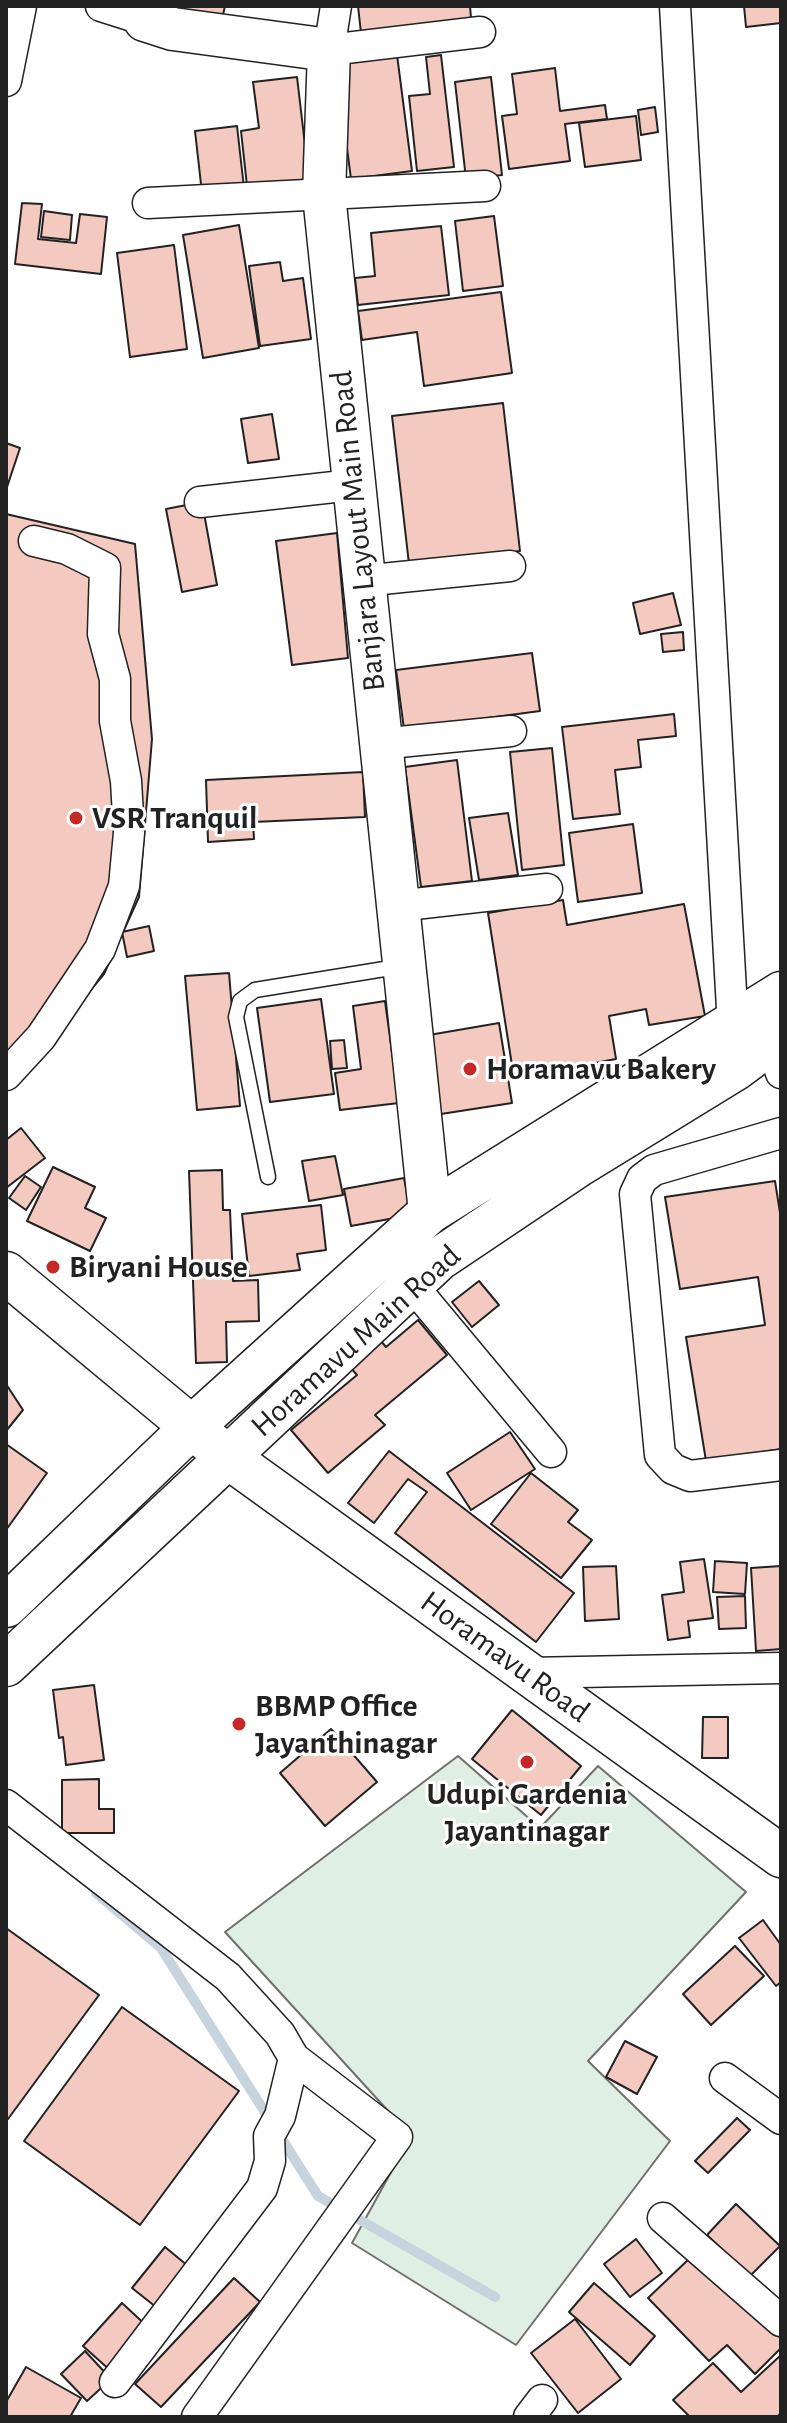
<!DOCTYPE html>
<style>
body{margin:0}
#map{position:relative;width:787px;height:2423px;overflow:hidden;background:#fff;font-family:"Alegreya Sans",sans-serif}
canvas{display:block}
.frame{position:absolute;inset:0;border:8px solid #222;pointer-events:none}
</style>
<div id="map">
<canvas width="787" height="2423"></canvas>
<div class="frame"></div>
</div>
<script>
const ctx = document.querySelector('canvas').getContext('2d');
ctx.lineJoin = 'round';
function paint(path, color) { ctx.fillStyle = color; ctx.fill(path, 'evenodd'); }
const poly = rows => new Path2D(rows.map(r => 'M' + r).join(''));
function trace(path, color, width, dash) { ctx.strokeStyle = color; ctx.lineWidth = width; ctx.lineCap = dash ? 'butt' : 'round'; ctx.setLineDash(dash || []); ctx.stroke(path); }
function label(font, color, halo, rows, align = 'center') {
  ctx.font = font + ' "Alegreya Sans",sans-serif'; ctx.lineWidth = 6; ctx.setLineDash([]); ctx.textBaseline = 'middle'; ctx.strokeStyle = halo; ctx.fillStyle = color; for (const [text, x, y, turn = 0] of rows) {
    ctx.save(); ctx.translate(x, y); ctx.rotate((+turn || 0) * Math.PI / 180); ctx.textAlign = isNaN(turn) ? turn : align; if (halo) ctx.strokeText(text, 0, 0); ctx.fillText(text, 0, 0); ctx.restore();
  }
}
const green = poly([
 [458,1756,540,1828,598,1766,746,1892,588,2061,670,2141,516,2345,352,2243,411,2136,225,1932,458,1756]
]);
paint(green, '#e0efe3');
trace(green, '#6f6f6f', 2);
trace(poly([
 [96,1893,161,1948,318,2196,495,2297]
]), '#c7d3dd', 10);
const building = poly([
 [179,6,225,6,220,28,176,19,179,6],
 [358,6,470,6,472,30,362,42,358,6],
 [744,6,781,6,781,23,746,27,744,6],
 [396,47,412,171,351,179,335,55,396,47],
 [441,55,454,167,417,171,409,96,430,94,426,57,441,55],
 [555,68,560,111,605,105,607,119,565,124,570,161,509,169,502,116,517,114,512,74,555,68],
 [297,77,309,179,247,186,241,131,259,128,253,82,297,77],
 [491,77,502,175,466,179,455,82,491,77],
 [655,107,658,132,641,135,638,110,655,107],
 [636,116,641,160,585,167,579,123,636,116],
 [237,126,244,188,202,193,195,131,237,126],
 [22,203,42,204,38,239,76,243,80,214,107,217,101,274,15,264,22,203],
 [44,211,72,215,70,240,41,237,44,211],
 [494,216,503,286,463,291,455,221,494,216],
 [239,225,259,348,203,358,183,235,239,225],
 [441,226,449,295,358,305,355,278,375,276,371,233,441,226],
 [174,245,187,349,130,357,117,253,174,245],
 [280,262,283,281,303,278,311,339,260,346,249,266,280,262],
 [501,292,512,373,424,386,417,332,362,340,358,311,501,292],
 [503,403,520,551,409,564,392,416,503,403],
 [272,414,279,459,248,463,241,419,272,414],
 [6,443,20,448,6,490,6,443],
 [202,502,217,585,182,592,166,509,202,502],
 [6,514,135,544,152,739,139,897,104,974,6,1091,6,514],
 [337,533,348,658,292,665,276,541,337,533],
 [673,593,681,625,640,634,633,603,673,593],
 [683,632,684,650,663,652,661,634,683,632],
 [532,653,540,711,404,729,396,670,532,653],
 [674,714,676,736,638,740,641,767,615,770,620,814,573,819,562,727,674,714],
 [552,748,564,865,522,870,510,752,552,748],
 [457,760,472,881,421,887,405,767,457,760],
 [363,772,365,817,253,822,254,839,208,842,206,780,363,772],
 [508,813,518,875,479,880,469,818,508,813],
 [633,824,642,893,578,902,569,833,633,824],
 [563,900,567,925,684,904,705,1016,649,1025,646,1009,609,1016,616,1059,514,1078,488,913,563,900],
 [149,926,154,951,127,957,122,932,149,926],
 [229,973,240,1106,197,1110,185,976,229,973],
 [321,999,334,1094,270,1102,257,1008,321,999],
 [385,1001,399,1103,340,1110,335,1073,361,1069,353,1006,385,1001],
 [499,1023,512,1103,441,1114,429,1035,499,1023],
 [344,1040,347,1068,332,1069,330,1041,344,1040],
 [21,1128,45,1158,6,1188,6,1140,21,1128],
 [335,1156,343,1195,309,1201,302,1161,335,1156],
 [53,1167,95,1187,85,1208,106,1218,90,1251,27,1221,53,1167],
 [222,1170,223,1210,230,1210,233,1281,258,1280,259,1321,226,1322,227,1362,196,1363,189,1171,222,1170],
 [25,1176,41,1187,26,1210,9,1198,25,1176],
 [404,1178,411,1215,351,1226,344,1189,404,1178],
 [775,1181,781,1219,781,1449,706,1461,686,1337,765,1325,758,1277,680,1289,665,1197,775,1181],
 [321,1205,326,1250,297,1254,300,1270,249,1276,242,1214,321,1205],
 [479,1281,499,1305,472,1327,452,1302,479,1281],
 [418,1320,447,1355,375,1415,385,1425,328,1473,291,1430,357,1375,343,1359,374,1333,386,1347,418,1320],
 [6,1384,23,1410,6,1431,6,1384],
 [510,1432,535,1469,471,1510,447,1473,510,1432],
 [6,1444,47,1473,6,1530,6,1444],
 [389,1451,574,1593,536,1642,395,1533,427,1492,408,1479,374,1523,348,1503,389,1451],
 [531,1473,578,1510,568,1522,592,1540,561,1578,491,1524,531,1473],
 [704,1559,713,1618,688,1621,690,1637,668,1640,662,1595,684,1592,680,1562,704,1559],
 [715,1561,747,1563,745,1594,713,1592,715,1561],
 [616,1566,619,1619,585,1621,583,1567,616,1566],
 [781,1566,781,1649,756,1651,751,1568,781,1566],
 [745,1596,746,1628,719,1629,717,1597,745,1596],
 [94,1685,104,1760,66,1765,63,1737,59,1738,53,1690,94,1685],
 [512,1710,581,1766,541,1815,472,1759,512,1710],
 [703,1717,728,1717,728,1758,702,1758,703,1717],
 [331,1729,377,1782,325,1826,280,1773,331,1729],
 [99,1779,99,1809,114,1809,114,1833,62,1833,62,1780,99,1779],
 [763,1920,781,1945,781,1982,776,1986,739,1938,763,1920],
 [6,1928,99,1995,8,2119,6,2117,6,1928],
 [735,1946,764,1976,711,2025,683,1994,735,1946],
 [122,2007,239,2091,140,2225,24,2141,122,2007],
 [625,2041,657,2057,637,2094,606,2077,625,2041],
 [737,2118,750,2130,708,2173,695,2161,737,2118],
 [736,2204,780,2246,750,2276,707,2235,736,2204],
 [636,2239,662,2273,630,2297,604,2264,636,2239],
 [165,2247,188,2266,156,2307,132,2288,165,2247],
 [690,2258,714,2282,722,2277,781,2329,781,2348,755,2374,727,2345,709,2361,648,2298,690,2258],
 [234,2278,260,2302,161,2407,135,2384,234,2278],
 [594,2283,655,2336,630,2365,569,2312,594,2283],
 [122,2303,150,2329,112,2372,83,2346,122,2303],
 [575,2319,621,2379,578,2413,531,2353,575,2319],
 [85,2351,111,2379,87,2401,61,2374,85,2351],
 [781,2355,781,2413,777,2417,690,2417,673,2400,713,2363,741,2392,781,2355],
 [26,2367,81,2398,70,2417,6,2417,6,2402,26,2367]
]);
paint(building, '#f3c9c0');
trace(building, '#222', 2);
const lane = poly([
 [268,1177,236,1017,240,1001,255,990,403,966]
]);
const street = poly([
 [101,6,145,20],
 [336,6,329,50,480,32],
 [675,6,733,1026],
 [6,81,21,6],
 [148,203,485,186],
 [200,502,352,485],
 [362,581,510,566],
 [379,744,511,731],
 [397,906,547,889],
 [771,1043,781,1073],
 [6,1075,41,1037,100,949,124,886,129,833,126,781,115,721,115,679,103,634,105,568,67,549,34,541],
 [781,1133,654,1170,642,1179,635,1194,660,1455,673,1469,690,1476,781,1465],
 [411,1284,551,1452],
 [528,1673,781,1668],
 [6,1805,228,1977,280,2034,294,2058,280,2116,269,2136,270,2161,262,2188,115,2382],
 [725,2078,781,2119],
 [663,2218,781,2321],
 [197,2417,397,2137,294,2058],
 [529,2417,542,2400]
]);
const secondary = poly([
 [147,6,145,20,173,29,329,50,324,195,430,1212],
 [6,1273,229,1458,781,1856],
 [6,1606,193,1426,430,1212,781,993],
 [6,1665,439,1259,579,1165,737,1068,781,1035]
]);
trace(lane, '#222', 17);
trace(street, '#222', 33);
trace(secondary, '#222', 45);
trace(lane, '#fff', 14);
trace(street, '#fff', 30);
trace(secondary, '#fff', 42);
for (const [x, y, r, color] of [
 [76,818,8,"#c62828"],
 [470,1069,8,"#c62828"],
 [53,1267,8,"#c62828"],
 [239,1724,8,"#c62828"],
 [527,1762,8,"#c62828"]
]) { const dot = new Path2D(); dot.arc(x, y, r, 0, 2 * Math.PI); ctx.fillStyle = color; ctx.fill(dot); trace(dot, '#fff', 3); }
label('32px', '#222', '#fff', [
 ["Banjara Layout Main Road",358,531,-96],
 ["Horamavu Main Road",356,1341,-42],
 ["Horamavu Road",505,1657,36]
]);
label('bold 32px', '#222', '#fff', [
 ["VSR Tranquil",92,818],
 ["Horamavu Bakery",486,1069],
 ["Biryani House",69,1267],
 ["BBMP Office",255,1706],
 ["Jayanthinagar",255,1743],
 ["Udupi Gardenia",527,1794,"center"],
 ["Jayantinagar",527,1831,"center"]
], 'left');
</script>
